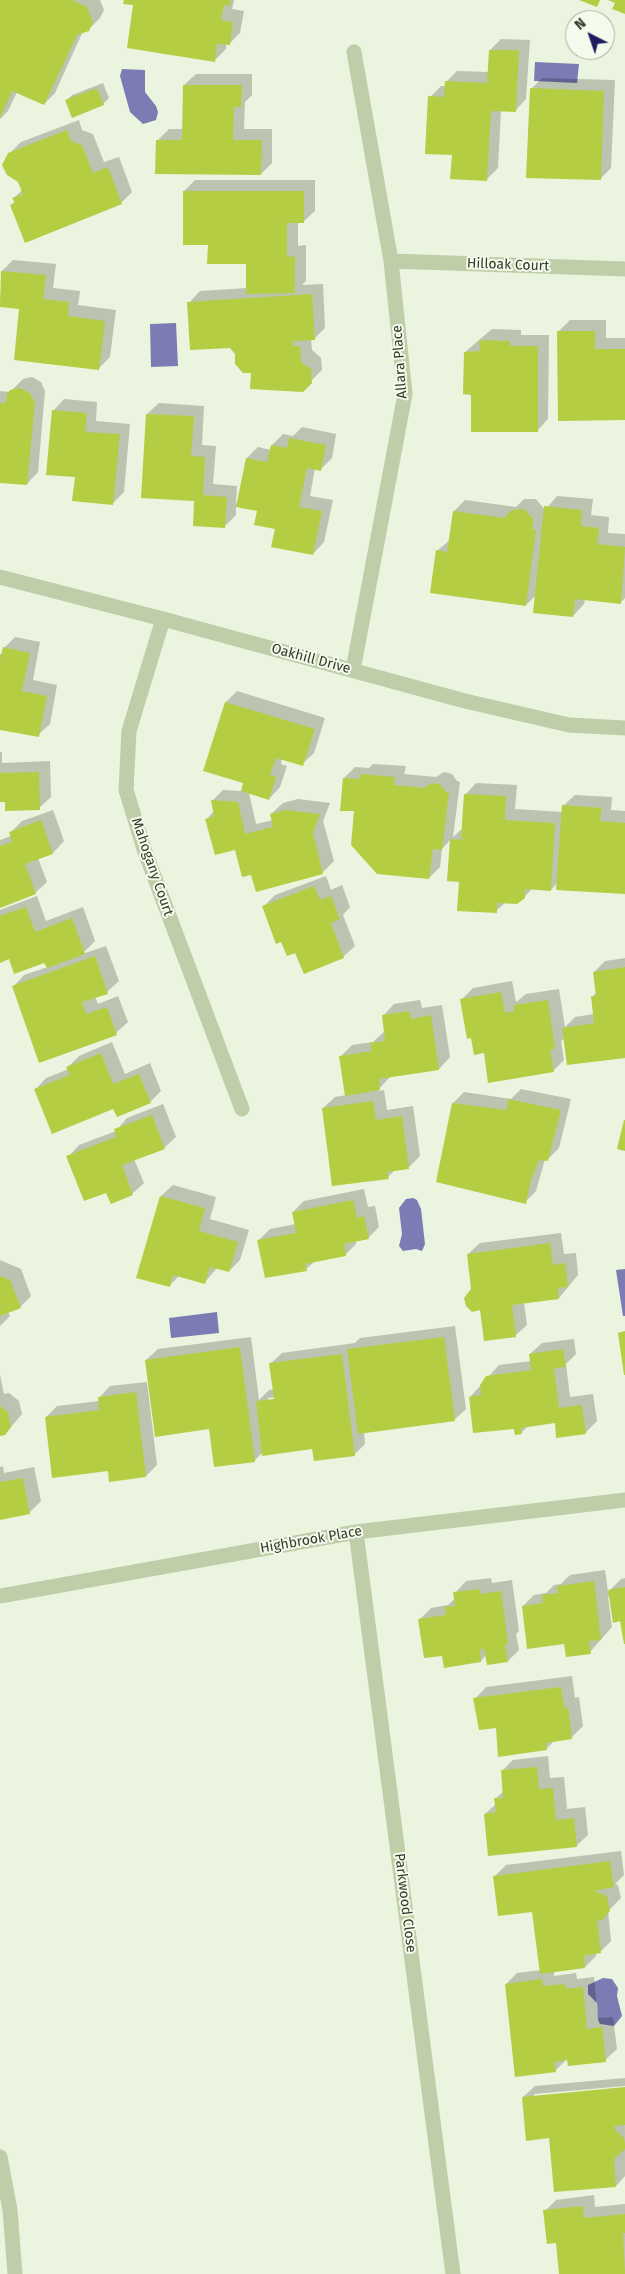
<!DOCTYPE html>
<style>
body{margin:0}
#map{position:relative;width:625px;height:2274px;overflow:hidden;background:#eaf4de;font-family:"Fira Sans",sans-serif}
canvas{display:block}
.north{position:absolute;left:565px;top:10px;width:50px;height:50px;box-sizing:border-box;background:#f4fbec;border:1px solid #a8ae9e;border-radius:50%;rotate:319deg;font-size:14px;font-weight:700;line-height:20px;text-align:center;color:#363a29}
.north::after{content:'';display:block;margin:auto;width:18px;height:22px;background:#1c1c5f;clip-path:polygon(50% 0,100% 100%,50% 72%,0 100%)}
</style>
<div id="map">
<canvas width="625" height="2274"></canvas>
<div class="north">N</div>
</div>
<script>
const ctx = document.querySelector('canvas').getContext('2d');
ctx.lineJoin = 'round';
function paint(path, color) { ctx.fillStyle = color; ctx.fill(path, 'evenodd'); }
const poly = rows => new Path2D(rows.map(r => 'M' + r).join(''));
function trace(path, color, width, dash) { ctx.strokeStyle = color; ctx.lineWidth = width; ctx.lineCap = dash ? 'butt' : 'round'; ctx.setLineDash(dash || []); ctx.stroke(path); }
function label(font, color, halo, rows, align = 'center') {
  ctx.font = font + ' "Fira Sans",sans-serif'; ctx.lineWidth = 4; ctx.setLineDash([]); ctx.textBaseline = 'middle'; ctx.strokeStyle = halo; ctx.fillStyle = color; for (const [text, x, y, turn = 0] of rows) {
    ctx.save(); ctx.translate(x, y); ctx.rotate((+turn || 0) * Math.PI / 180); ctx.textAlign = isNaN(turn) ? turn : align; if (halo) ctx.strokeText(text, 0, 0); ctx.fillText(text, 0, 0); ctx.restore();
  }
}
paint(poly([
 [535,62,579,64,577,83,534,81],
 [122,69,145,70,145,92,156,106,158,112,156,120,143,124,130,112,120,76],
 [176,323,178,366,151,367,150,324],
 [413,1198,417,1200,421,1209,425,1244,422,1251,416,1249,403,1251,399,1246,402,1234,399,1208,406,1199],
 [625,1269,625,1316,623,1316,616,1270],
 [217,1312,219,1333,171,1338,169,1318],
 [603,1978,612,1979,618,1988,617,1996,622,2016,614,2026,600,2024,598,2020,597,2003,588,1994,588,1985]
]), '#7b7cb4');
paint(poly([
 [1,0,100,0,104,10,100,18,88,30,83,31,55,93,44,104,17,92,8,111,0,119],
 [125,0,234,0,232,9,244,11,240,33,229,44,226,44,226,49,214,61,135,4],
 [501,39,530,40,526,99,515,111,501,110,498,168,486,180,453,154,430,97,441,86,446,86,446,82,457,71,489,72,490,50],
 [196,74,252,74,252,95,245,102,244,129,272,129,272,163,261,174,157,141,169,129,183,129,184,85],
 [542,78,615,80,611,168,600,179,531,89],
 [103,83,109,98,103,104,67,100,72,95],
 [79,120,82,130,93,134,104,162,119,157,132,192,121,203,11,205,15,201,14,198,23,189,9,154,21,142],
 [195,180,315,180,315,211,303,222,298,222,298,246,306,245,306,281,302,285,323,284,325,328,314,339,311,339,312,350,321,358,322,370,302,390,252,372,189,303,200,291,247,288,247,263,209,244,184,191],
 [13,260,56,264,53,288,80,291,78,305,116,310,110,357,99,368,21,308,0,306,2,271],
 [570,320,606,320,606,338,625,338,625,419,559,331],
 [492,329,521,330,521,335,549,335,548,419,537,431,472,394,465,352],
 [32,377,41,382,45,391,38,472,27,484,0,481,0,391,10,392,23,379],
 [64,399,97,402,96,421,130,424,124,492,113,503,76,476,53,411],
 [159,403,204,406,202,445,216,446,213,484,237,486,236,503,238,504,247,458,258,447,271,450,272,445,283,434,293,436,302,427,336,434,332,458,320,470,315,468,310,496,333,500,324,542,313,554,276,528,259,510,236,506,236,515,224,527,196,500,147,414],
 [557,496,593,499,591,515,609,517,608,533,625,534,625,598,621,602,585,599,584,604,573,616,537,594,526,605,437,551,450,540,454,511,465,500,516,507,524,499,536,499,545,510],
 [15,637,40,642,33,680,57,685,50,724,38,735,0,728,0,654,2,654,4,648],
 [237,691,325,718,314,753,302,764,282,758,281,764,287,766,280,787,269,799,249,793,256,824,273,820,271,814,283,803,298,799,330,803,323,821,334,861,322,873,252,873,236,848,206,820,214,811,212,801,223,790,242,791,244,782,205,770,226,702],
 [0,752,2,752,2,763,50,761,51,797,39,808,0,800],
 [373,764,406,766,404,774,436,777,444,772,452,774,457,781,460,782,453,837,463,828,465,795,476,783,517,785,515,809,563,812,563,806,575,795,612,797,611,810,625,811,625,893,558,882,551,890,532,889,524,897,506,902,496,911,460,881,451,839,442,849,440,867,429,878,355,810,344,778,355,767,369,768],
 [53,810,64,841,53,853,38,858,47,882,35,893,0,907,0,840,11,836,10,833,22,821],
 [326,876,331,890,342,885,350,907,343,915,355,946,343,957,296,951,263,907,275,895],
 [37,896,46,921,83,907,95,941,82,954,106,946,119,981,107,992,95,997,98,1004,118,996,128,1022,116,1033,13,987,24,975,48,967,45,962,9,958,0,961,0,910],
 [625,958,625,1056,565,1038,561,1041,564,1060,553,1071,485,1052,462,999,473,988,512,981,516,1002,526,994,559,989,565,1027,575,1017,594,1014,592,997,596,993,594,972,605,961],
 [420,1000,422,1008,442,1005,450,1057,439,1069,391,1076,377,1091,384,1090,387,1110,413,1106,420,1156,409,1167,396,1169,388,1177,323,1108,335,1097,347,1095,340,1057,352,1045,373,1042,385,1031,383,1016,394,1004],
 [112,1042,125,1074,150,1063,161,1091,150,1102,114,1107,35,1090,46,1078,69,1069,68,1067,79,1056],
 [521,1089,571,1099,559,1148,548,1159,545,1159,536,1191,525,1202,453,1103,464,1092,511,1099],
 [163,1104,176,1137,164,1148,134,1159,144,1183,132,1194,107,1191,68,1157,79,1145,116,1131,127,1118],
 [173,1185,216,1197,210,1219,249,1230,240,1260,229,1271,217,1268,205,1282,180,1275,169,1286,138,1277,161,1196],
 [364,1189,368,1207,375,1206,379,1227,368,1238,356,1241,356,1244,345,1255,315,1261,306,1269,259,1240,270,1229,296,1224,293,1212,304,1201],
 [561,1233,564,1254,576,1253,578,1275,559,1298,524,1303,527,1325,515,1336,481,1309,468,1254,480,1243],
 [0,1260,21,1269,31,1296,20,1307,8,1312,10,1316,0,1326],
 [455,1326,466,1409,454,1420,364,1432,365,1444,354,1455,313,1448,263,1452,254,1461,210,1428,146,1360,158,1349,251,1337,259,1400,269,1390,274,1389,270,1364,282,1353,355,1343,360,1338],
 [280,1397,280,1399,268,1401,268,1398],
 [574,1339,576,1354,566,1364,570,1397,593,1394,597,1421,585,1433,556,1422,529,1425,521,1433,516,1427,470,1397,499,1365,531,1361,530,1354,542,1343],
 [0,1375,4,1394,9,1393,19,1401,22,1414,5,1434,0,1435],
 [147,1382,157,1465,146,1476,109,1469,46,1417,57,1406,99,1401,99,1398,110,1386],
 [3,1466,4,1473,34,1467,41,1501,29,1513,0,1518,0,1467],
 [605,1570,608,1592,621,1579,625,1578,625,1643,622,1620,610,1596,608,1597,612,1627,590,1652,565,1643,523,1606,534,1595,546,1593,554,1585,561,1584,570,1575],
 [491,1578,492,1583,512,1580,519,1631,516,1634,519,1650,508,1661,486,1655,481,1661,443,1655,420,1619,431,1608,448,1605,455,1598,455,1593,466,1581],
 [572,1676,575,1698,579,1697,583,1726,571,1738,555,1740,546,1749,497,1727,475,1699,486,1687],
 [548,1756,550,1778,564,1777,567,1809,585,1807,588,1835,576,1846,485,1814,496,1804,495,1799,504,1791,502,1771,513,1760],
 [621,1851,624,1875,615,1884,618,1885,621,1898,608,1911,611,1941,600,1952,596,1953,596,1956,585,1967,554,1971,554,1976,576,1973,577,1979,594,1977,598,2018,613,2017,617,2049,605,2060,568,2058,555,2071,506,1984,517,1973,541,1970,533,1910,495,1876,506,1865],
 [625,2078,625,2086,534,2094,534,2097,625,2089,625,2176,616,2186,550,2137,523,2097,535,2086],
 [594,2195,595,2207,625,2204,625,2274,560,2274,557,2242,545,2211,556,2200]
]), '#0003');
paint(poly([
 [0,0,72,0,87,7,93,22,89,31,77,35,44,105,12,91,0,118],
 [124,0,230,0,230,6,224,5,221,20,233,22,230,45,217,44,215,62,127,48,133,5,123,4],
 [579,0,600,0,597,7],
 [608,0,625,0,625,14,612,9,615,3],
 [489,50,519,50,516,112,491,111,487,181,450,179,452,155,425,154,428,96,444,97,445,81,487,83],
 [183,85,242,85,241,107,234,107,233,140,262,140,261,175,155,174,156,140,182,140],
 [97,88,104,105,72,118,65,100],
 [530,88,604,91,601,180,526,178],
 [67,130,71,141,82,145,93,173,108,167,122,204,25,243,10,205,15,203,12,198,23,194,18,182,7,175,2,165,8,153],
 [183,191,304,191,304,223,287,223,287,257,295,256,295,293,246,294,246,264,207,264,208,245,183,245],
 [1,271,46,275,43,299,69,302,68,316,105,321,99,370,14,360,19,309,0,307],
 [312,294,315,340,293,341,293,346,300,346,301,362,311,369,312,383,303,392,250,389,251,373,243,373,235,364,235,354,230,348,190,350,187,302],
 [557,331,595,331,595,349,625,349,625,420,558,421],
 [479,340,510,341,510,346,538,346,538,432,471,432,471,395,463,394,464,352,480,351],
 [20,388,30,393,35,403,27,485,0,483,0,403,6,403,7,394,10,390],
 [52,410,87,413,85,432,120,434,113,505,72,501,75,477,46,475],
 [146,414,194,416,191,456,205,457,203,495,227,497,225,528,193,526,194,501,141,498],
 [289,438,326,445,321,471,307,468,299,507,322,511,313,555,271,547,275,529,254,525,257,511,236,507,246,458,267,462,271,445,287,448],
 [544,506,582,510,581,526,599,528,597,544,625,547,621,604,575,599,573,617,533,613],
 [524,509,534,520,532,529,536,530,526,606,430,593,436,550,447,552,453,511,504,518,512,510],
 [3,647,30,653,22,691,47,696,39,737,0,730,0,660],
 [225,702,315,729,303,766,276,758,270,775,276,777,269,800,241,791,243,783,203,771],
 [39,772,40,810,5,811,5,802,0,802,0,773],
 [360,774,395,777,394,785,424,788,432,783,441,785,446,792,449,792,442,850,433,849,429,879,377,874,351,845,354,811,340,811,343,778,360,779],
 [464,794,506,796,505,820,555,823,551,891,525,889,525,898,517,904,497,903,497,913,457,911,459,882,447,881,450,839,467,840,461,838],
 [211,800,238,802,245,834,273,827,270,814,286,810,320,814,313,833,323,874,256,892,251,875,242,877,235,850,215,855,205,819,214,816],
 [562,805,602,808,600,821,625,823,625,894,556,890],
 [41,820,53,854,25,864,36,894,0,908,0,846,12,842,9,832],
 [314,886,320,900,331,896,340,919,331,923,344,958,304,974,295,953,287,956,281,942,276,944,262,906],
 [26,907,35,932,72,918,85,954,47,968,44,963,14,974,9,959,0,963,0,916],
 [95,956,108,994,82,1002,86,1014,107,1007,117,1035,39,1063,12,986],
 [625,967,625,1058,567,1065,562,1028,594,1023,591,996,596,996,593,972],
 [501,992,505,1013,514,1011,514,1005,548,1000,555,1049,550,1050,554,1072,488,1083,484,1053,474,1055,471,1038,467,1039,460,999],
 [409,1011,411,1019,431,1015,439,1070,379,1079,380,1090,345,1096,339,1056,372,1051,370,1043,385,1041,382,1015],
 [101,1053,113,1084,139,1074,151,1103,117,1117,113,1109,52,1134,34,1089,70,1075,66,1067],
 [508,1099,561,1110,548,1161,539,1160,530,1183,526,1204,436,1182,452,1103,507,1110],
 [373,1101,376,1120,402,1116,409,1169,387,1172,389,1179,332,1186,322,1108],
 [152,1115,165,1149,122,1165,133,1195,111,1204,106,1193,84,1201,66,1156,116,1137,114,1129],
 [624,1120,625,1120,625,1151,617,1149],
 [160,1196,205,1208,199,1231,238,1242,229,1272,210,1267,205,1284,173,1275,170,1287,136,1278],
 [353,1200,357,1218,364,1216,369,1239,344,1244,346,1256,305,1264,307,1271,265,1278,257,1240,296,1233,292,1212],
 [550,1243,553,1265,565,1263,568,1287,558,1288,559,1299,512,1305,516,1337,484,1341,480,1310,472,1312,466,1306,464,1298,471,1289,467,1254],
 [0,1276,10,1280,21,1308,0,1316],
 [625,1331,625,1375,624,1375,618,1333],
 [444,1337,455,1421,358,1434,347,1349],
 [240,1347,255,1462,214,1467,209,1429,155,1437,145,1360],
 [563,1349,566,1367,554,1368,559,1408,582,1405,586,1434,556,1438,555,1423,521,1428,522,1434,515,1435,514,1429,473,1433,469,1397,481,1395,480,1385,486,1376,531,1370,529,1354],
 [342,1354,355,1456,314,1461,312,1449,262,1456,256,1401,274,1399,269,1363],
 [136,1392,146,1477,109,1482,108,1471,52,1478,45,1417,99,1410,98,1397],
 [0,1406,8,1412,11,1427,5,1435,0,1436],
 [23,1478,30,1514,0,1520,0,1482],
 [594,1581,601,1640,589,1641,591,1654,566,1657,564,1644,527,1649,522,1606,543,1603,542,1595,558,1593,557,1586],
 [625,1587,625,1644,624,1644,620,1621,613,1623,608,1590],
 [480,1589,481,1594,501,1591,508,1644,505,1645,508,1662,487,1665,484,1649,480,1649,481,1662,444,1668,442,1656,424,1658,418,1619,446,1615,445,1607,455,1606,453,1592],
 [561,1687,564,1708,568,1707,572,1739,546,1743,547,1750,498,1757,496,1728,479,1730,473,1698],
 [537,1767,539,1789,553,1788,556,1820,574,1818,577,1847,488,1856,484,1814,496,1812,494,1798,503,1798,501,1770],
 [610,1861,614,1887,594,1891,607,1896,610,1911,602,1920,597,1920,601,1953,584,1956,585,1968,540,1974,532,1912,498,1916,493,1876],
 [542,1979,543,1986,565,1984,566,1989,583,1987,587,2029,602,2027,606,2062,568,2066,567,2060,554,2062,556,2072,515,2077,505,1984],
 [625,2087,625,2125,614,2126,615,2130,624,2138,625,2144,625,2149,614,2159,616,2187,554,2192,549,2138,526,2141,522,2097],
 [583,2206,584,2218,625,2214,625,2233,623,2233,625,2274,559,2274,556,2243,547,2244,543,2210]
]), '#b4cd43');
trace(poly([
 [391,261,625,269],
 [0,577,163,619,465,701,569,725,625,728],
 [163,619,129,731,126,790,145,852,242,1109],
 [353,670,405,394,391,261,354,52],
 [356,1532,453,2274],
 [0,1596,356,1532,625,1500],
 [0,2157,10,2210,15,2274]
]), '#bfcea9', 15);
label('14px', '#363a29', '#f4fbec', [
 ["Hilloak Court",508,265,2],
 ["Allara Place",400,362,-94],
 ["Oakhill Drive",311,659,15],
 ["Mahogany Court",152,867,71],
 ["Highbrook Place",311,1540,-10],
 ["Parkwood Close",405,1903,83]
]);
</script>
